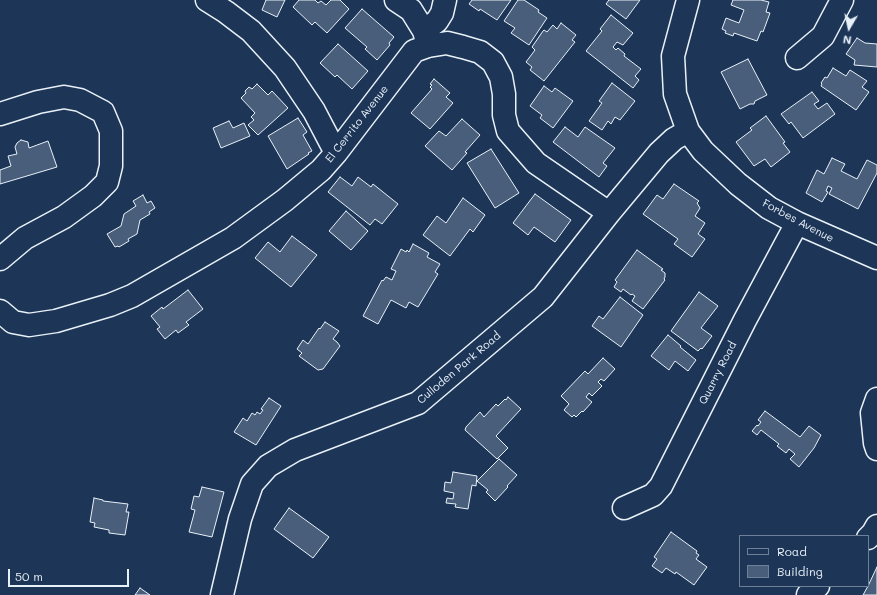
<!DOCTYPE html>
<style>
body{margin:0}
#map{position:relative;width:877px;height:595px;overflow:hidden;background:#1d3557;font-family:Mali,sans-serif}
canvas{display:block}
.legend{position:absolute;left:739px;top:535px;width:130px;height:52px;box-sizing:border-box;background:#1d3557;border:1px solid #6e8097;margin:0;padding:5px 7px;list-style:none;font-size:12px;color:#e8f1f8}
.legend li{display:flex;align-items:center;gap:8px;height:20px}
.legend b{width:20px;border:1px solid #6e8097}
.north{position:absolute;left:829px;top:8px;width:40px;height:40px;-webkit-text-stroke:3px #1d3557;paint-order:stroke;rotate:189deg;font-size:11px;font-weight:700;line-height:16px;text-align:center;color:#e8f1f8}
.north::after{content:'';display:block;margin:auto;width:14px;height:18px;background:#e8f1f8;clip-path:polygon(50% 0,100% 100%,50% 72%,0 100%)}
.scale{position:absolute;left:8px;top:569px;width:121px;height:18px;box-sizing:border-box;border:2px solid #e8f1f8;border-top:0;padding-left:5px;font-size:12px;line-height:14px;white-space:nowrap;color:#e8f1f8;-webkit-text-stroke:3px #1d3557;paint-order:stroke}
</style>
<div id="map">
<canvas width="877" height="595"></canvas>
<ul class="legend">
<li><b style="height:5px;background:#1d3557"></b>Road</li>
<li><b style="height:11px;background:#495e7a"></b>Building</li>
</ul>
<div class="north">N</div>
<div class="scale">50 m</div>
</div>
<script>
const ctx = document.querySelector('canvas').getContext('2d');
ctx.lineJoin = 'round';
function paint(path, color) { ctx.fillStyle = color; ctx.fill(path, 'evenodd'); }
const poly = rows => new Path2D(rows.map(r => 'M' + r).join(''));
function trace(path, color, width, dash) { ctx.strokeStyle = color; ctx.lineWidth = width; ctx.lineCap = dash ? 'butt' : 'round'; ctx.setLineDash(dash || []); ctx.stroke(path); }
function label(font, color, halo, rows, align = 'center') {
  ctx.font = font + ' Mali,sans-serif'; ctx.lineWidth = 3; ctx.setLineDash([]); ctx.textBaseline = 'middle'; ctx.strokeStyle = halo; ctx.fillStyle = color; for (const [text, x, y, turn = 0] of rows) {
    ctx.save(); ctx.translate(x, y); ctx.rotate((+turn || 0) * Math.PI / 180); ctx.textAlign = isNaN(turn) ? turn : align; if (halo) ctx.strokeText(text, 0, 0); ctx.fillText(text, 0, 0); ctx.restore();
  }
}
const building = poly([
 [266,0,285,0,277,17,262,10,266,0],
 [299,0,315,0,318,3,321,1,326,5,331,0,340,0,349,9,327,33,315,22,312,25,293,7,299,0],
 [472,0,511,0,497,20,480,9,479,11,469,4,472,0],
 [518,0,524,0,539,10,538,12,547,18,529,45,511,33,515,28,504,21,518,0],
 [609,0,640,0,626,19,606,4,609,0],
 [733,0,761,0,769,2,766,12,770,13,763,32,761,31,757,41,734,33,733,36,725,33,726,31,722,29,726,18,739,23,744,10,731,5,733,0],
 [362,9,394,37,389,43,390,45,377,60,365,49,367,47,345,28,362,9],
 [611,15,633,33,623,45,617,42,613,47,616,50,618,48,625,54,624,56,641,69,635,76,639,80,633,88,586,51,602,31,600,29,611,15],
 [561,23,576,35,572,40,575,42,544,81,530,70,532,67,526,62,535,50,532,47,543,31,544,30,547,32,553,25,557,29,561,23],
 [857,38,865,43,877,44,877,67,854,65,855,60,846,54,857,38],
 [338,44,368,71,352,89,337,75,335,77,320,63,338,44],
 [748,59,767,95,755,101,754,104,750,104,740,109,721,72,748,59],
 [833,68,846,76,850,70,867,81,862,87,869,92,856,110,821,86,822,84,821,83,825,77,827,78,833,68],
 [434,79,450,93,446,97,453,103,430,129,411,113,432,89,430,87,432,85,430,84,434,79],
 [612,83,635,101,620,120,615,117,611,124,608,121,602,130,589,121,602,103,599,101,612,83],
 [257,84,268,95,272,91,288,108,258,135,248,125,254,120,251,117,255,113,241,98,246,93,245,91,249,87,252,89,257,84],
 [544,86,552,92,555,88,573,101,553,128,540,118,542,115,530,106,544,86],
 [812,92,819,101,814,104,818,109,827,103,835,114,803,138,791,122,789,124,781,114,812,92],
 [766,116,785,142,783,143,790,152,771,167,765,159,754,166,736,142,752,130,750,128,766,116],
 [298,118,307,132,303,135,312,151,308,153,309,154,287,169,268,136,298,118],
 [462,119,480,135,465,152,467,153,452,170,425,146,439,131,446,136,462,119],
 [229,121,233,128,244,123,250,136,221,148,213,128,229,121],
 [565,127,578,137,585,127,615,148,603,163,607,166,599,177,553,142,565,127],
 [21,140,28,142,29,148,48,141,57,167,0,184,0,170,11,166,8,156,17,154,15,147,17,143,21,140],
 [491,149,519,193,495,208,467,163,491,149],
 [832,158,845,164,841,171,857,179,867,160,877,165,877,173,858,209,829,194,832,188,828,186,826,191,828,192,822,202,806,193,817,170,824,174,832,158],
 [340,177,352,186,358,177,371,187,373,184,398,204,382,224,375,219,370,225,328,192,340,177],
 [674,184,699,201,697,203,700,208,695,216,705,223,698,234,705,239,692,257,674,244,678,239,643,214,657,195,663,199,674,184],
 [535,194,571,220,555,242,534,227,528,235,513,223,535,194],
 [143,195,147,203,151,201,155,208,149,212,150,214,140,220,137,234,128,239,129,241,119,247,118,246,115,247,107,234,121,226,124,214,136,206,133,201,143,195],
 [463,198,485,215,473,232,470,229,450,256,423,235,437,216,446,223,463,198],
 [346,211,368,231,351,250,329,231,346,211],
 [292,236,317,255,291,287,255,258,268,242,280,252,292,236],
 [413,244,429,253,427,257,440,264,435,272,438,274,418,307,409,302,406,308,391,300,378,324,363,316,382,280,383,281,386,277,392,280,396,271,391,269,401,249,406,252,407,250,409,252,413,244],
 [637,250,663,269,661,270,665,273,665,277,664,279,665,280,643,309,632,301,635,296,632,294,631,295,623,289,621,292,614,287,617,282,615,280,637,250],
 [188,290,203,309,186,322,189,325,178,333,176,330,165,339,157,329,160,327,151,316,162,307,163,309,188,290],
 [699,292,718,306,701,328,712,336,702,349,701,348,698,351,671,331,699,292],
 [620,297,643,315,621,347,592,326,599,316,603,319,620,297],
 [325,322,339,331,333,339,337,342,340,346,323,369,318,370,299,356,302,353,297,349,303,340,308,344,319,328,320,329,325,322],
 [668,335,681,346,680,347,696,360,688,371,675,361,669,370,651,356,668,335],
 [603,358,615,369,604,381,601,379,598,382,602,386,592,396,589,393,586,397,592,402,583,412,582,411,576,417,574,415,572,417,564,410,569,404,561,396,585,371,588,374,603,358],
 [508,397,521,409,496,436,508,448,497,459,465,430,466,427,480,412,484,417,496,404,498,406,505,399,506,400,508,397],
 [269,398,281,406,256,445,234,432,243,418,247,421,252,413,255,415,257,412,260,414,263,410,261,409,269,398],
 [765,411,800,437,809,426,821,435,814,448,799,467,790,459,795,454,789,449,786,453,777,446,779,444,761,430,757,435,752,431,757,425,758,426,761,422,758,420,765,411],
 [499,459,517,475,507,486,508,487,495,501,486,492,488,490,477,481,499,459],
 [453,472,477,476,476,486,472,485,468,509,455,507,456,504,446,503,447,498,453,499,454,493,444,491,445,482,451,483,453,472],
 [202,487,224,492,212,537,189,532,195,510,191,509,194,496,199,497,202,487],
 [94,498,103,500,103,501,128,504,126,512,129,512,125,535,109,533,109,530,94,527,95,523,90,522,94,498],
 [289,508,329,537,313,558,274,529,289,508],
 [671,532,697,551,696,553,699,555,696,559,707,567,694,585,676,572,675,574,666,568,662,573,652,566,657,559,654,557,671,532],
 [877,567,877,595,863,595,868,586,877,567],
 [140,588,150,595,135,595,140,588]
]);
paint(building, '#495e7a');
trace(building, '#e8f1f8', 1);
const minor = poly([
 [207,0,226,12,251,31,285,68,314,111,336,153],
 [396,0,411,10,424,31,428,46],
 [688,0,673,56,675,94,688,131,703,151,738,184,769,208,797,223,877,258],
 [424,31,437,21,442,13,445,0],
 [797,58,823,36,842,0],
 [0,114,38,102,64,97,80,100,103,112,111,131,111,166,107,182,93,196,64,217,25,238,0,259],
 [0,311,13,322,29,325,56,321,110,305,132,296,233,238,285,200,321,170,336,153,414,51,428,46,447,43,463,47,480,52,493,62,501,77,504,94,504,115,508,131,536,163,609,213],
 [877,399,872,413,875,443,877,449],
 [624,508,653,495,661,486,745,320,797,223],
 [868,538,873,533,877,526],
 [222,595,240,519,252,484,268,466,295,450,418,403,543,297,609,213,659,153,674,139,688,131],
 [808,595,818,586]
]);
trace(minor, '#e8f1f8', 25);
trace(minor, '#1d3557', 22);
label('11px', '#e8f1f8', '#1d3557', [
 ["El Cerrito Avenue",357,124,-52],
 ["Forbes Avenue",798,221,28],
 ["Culloden Park Road",459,368,-40],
 ["Quarry Road",718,373,-63]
]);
</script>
